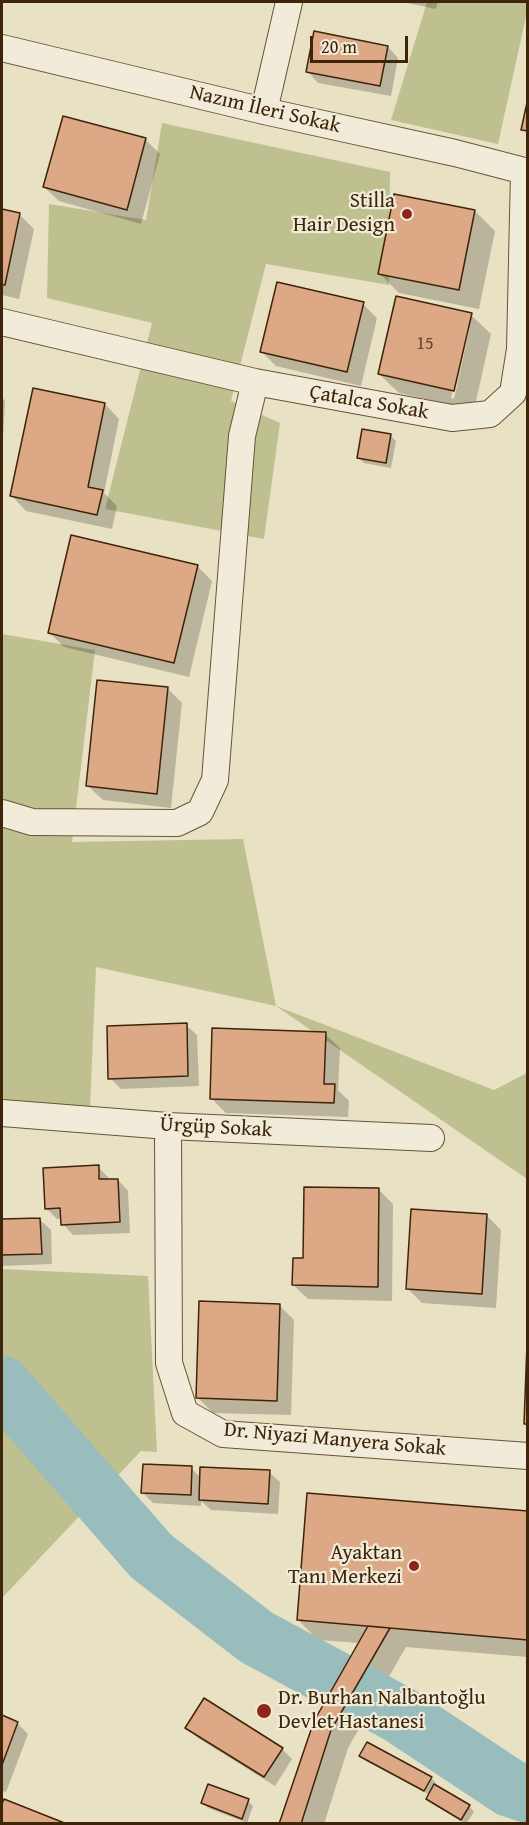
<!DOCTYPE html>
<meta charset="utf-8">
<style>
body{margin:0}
#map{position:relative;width:529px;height:1825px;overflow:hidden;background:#e9e1c4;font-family:"Gentium Book Plus",serif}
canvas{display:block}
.frame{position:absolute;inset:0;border:3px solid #3e2408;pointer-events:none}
.scale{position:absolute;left:310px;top:36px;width:98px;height:27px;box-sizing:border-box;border:3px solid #3e2408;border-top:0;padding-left:8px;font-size:18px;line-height:21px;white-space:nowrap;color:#3e2408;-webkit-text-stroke:4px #f1ecd9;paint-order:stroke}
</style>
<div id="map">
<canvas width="529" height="1825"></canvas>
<div class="frame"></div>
<div class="scale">20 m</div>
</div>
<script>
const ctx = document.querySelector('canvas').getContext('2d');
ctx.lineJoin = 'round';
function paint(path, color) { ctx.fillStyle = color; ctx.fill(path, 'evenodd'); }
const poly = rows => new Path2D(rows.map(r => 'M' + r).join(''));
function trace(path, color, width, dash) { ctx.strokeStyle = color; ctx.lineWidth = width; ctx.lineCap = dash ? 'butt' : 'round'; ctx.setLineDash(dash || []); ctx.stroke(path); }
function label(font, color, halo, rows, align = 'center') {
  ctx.font = font + ' "Gentium Book Plus",serif'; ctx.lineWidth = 4.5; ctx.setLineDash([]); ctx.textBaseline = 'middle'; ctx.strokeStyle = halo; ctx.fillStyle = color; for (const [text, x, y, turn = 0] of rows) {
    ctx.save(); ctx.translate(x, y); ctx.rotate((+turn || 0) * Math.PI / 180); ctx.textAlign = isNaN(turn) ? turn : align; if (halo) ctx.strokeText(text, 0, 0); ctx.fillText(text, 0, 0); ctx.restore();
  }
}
paint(poly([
 [427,2,527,2,527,12,498,144,391,120],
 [162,123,390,172,389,285,266,264,231,401,280,423,264,539,105,509,152,323,47,298,49,204,146,220],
 [2,634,95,650,72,842,243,839,276,1006,494,1090,527,1073,527,1179,276,1006,96,967,90,1109,2,1100],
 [2,1269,148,1276,157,1452,141,1451,2,1598]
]), '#bfc08f');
paint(poly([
 [403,2,438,2,436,9],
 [388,47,398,58,391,96,318,83,308,72],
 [64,117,146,140,160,154,141,224,59,201,44,187],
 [2,211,19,214,34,229,19,299,2,295],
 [475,211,495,231,479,309,399,293,379,273],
 [363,304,377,318,361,386,276,366,262,352],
 [471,315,491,334,474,410,399,393,379,374],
 [467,327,470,327,454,399,451,398],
 [2,397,5,401,2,456],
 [105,404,119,419,104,493,117,506,112,529,26,511,12,496],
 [390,435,396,441,391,468,364,463,359,458],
 [197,566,212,581,189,677,64,647,50,633],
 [167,688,182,703,171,808,103,800,88,786],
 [186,1025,197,1035,199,1086,121,1089,110,1078],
 [325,1034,340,1048,338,1090,349,1101,348,1117,226,1113,211,1098],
 [98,1167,109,1178,109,1180,118,1180,128,1191,130,1233,73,1235,63,1224,62,1219,57,1219,46,1208],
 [378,1189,393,1204,392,1301,308,1299,293,1285,304,1259],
 [487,1216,501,1230,496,1308,422,1303,408,1289],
 [2,1220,40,1220,51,1230,52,1264,2,1266],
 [279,1305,294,1320,291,1415,213,1413,198,1398],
 [191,1468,201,1478,269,1472,280,1482,278,1514,211,1510,201,1501,201,1506,153,1503,143,1493],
 [528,1513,528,1657,406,1647,348,1748,324,1824,280,1824,360,1643,318,1640,298,1620],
 [2,1717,17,1723,28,1734,6,1792,2,1791],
 [187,1727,282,1749,292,1759,275,1786,198,1738],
 [361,1756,431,1778,436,1783,435,1786,469,1806,474,1812,466,1824,433,1804,428,1798,430,1795,366,1761],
 [248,1801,253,1806,247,1823,208,1808,203,1803]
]), '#0003');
trace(poly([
 [2,1385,151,1556,256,1637,400,1715,510,1788,528,1794]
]), '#99bcbc', 58);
const building = poly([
 [314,31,388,46,380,86,306,72,314,31],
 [528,98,528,131,521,130,528,98],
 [63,116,146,138,127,210,43,187,63,116],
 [394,194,475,210,459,290,378,274,394,194],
 [2,209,20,213,5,285,2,285,2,209],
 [277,282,364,302,347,372,260,352,277,282],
 [396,296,472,313,454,391,378,374,396,296],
 [33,388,105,403,88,487,103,490,97,515,10,496,33,388],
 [362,429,391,434,386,463,357,458,362,429],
 [71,535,198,565,174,663,48,633,71,535],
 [97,680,168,687,157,794,86,786,97,680],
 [187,1023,188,1076,108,1079,107,1026,187,1023],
 [212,1028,326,1032,324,1084,335,1084,334,1103,210,1099,212,1028],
 [99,1165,99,1179,118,1179,120,1222,61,1225,60,1208,45,1209,43,1168,99,1165],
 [304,1187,379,1188,378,1287,292,1285,293,1258,303,1258,304,1187],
 [411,1209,487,1214,482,1294,406,1289,411,1209],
 [40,1218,42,1254,2,1255,2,1219,40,1218],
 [199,1301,280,1304,277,1401,196,1398,199,1301],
 [528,1317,528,1424,524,1424,528,1317],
 [143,1464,192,1466,191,1495,141,1493,143,1464],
 [200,1467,270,1470,268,1504,199,1500,200,1467],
 [307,1493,528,1511,528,1640,297,1620,307,1493],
 [368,1626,390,1628,331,1730,301,1824,279,1824,314,1721,368,1626],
 [204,1698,283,1748,264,1777,185,1728,204,1698],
 [2,1715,18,1722,2,1765,2,1715],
 [367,1742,432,1777,424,1791,359,1756,367,1742],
 [208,1784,249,1799,242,1819,201,1803,208,1784],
 [434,1784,470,1805,461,1820,426,1799,434,1784],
 [4,1799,67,1824,2,1824,2,1804,4,1799]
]);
paint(building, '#dca886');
trace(building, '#3e2408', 1.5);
const street = poly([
 [2,48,264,111,455,153,528,172],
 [264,111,289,2],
 [2,322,255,382,452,418,490,414,513,393,520,349,524,172],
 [2,813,32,822,177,823,200,812,215,780,242,436,255,382],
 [2,1113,168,1126,431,1138],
 [168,1126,169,1363,185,1413,223,1434,528,1456]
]);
trace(street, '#695337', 28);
trace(street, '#f1ecd9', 26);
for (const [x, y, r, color] of [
 [407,214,6,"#8f2418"],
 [414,1566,6,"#8f2418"],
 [264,1711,8,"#8f2418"]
]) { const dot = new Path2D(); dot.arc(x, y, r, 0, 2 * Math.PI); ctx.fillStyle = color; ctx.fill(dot); trace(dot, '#f1ecd9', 2); }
label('18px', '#664528', null, [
 ["15",425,344]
]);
label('21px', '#3e2408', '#f1ecd9', [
 ["Nazım İleri Sokak",265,110,13],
 ["Çatalca Sokak",369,403,10],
 ["Ürgüp Sokak",216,1128,3],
 ["Dr. Niyazi Manyera Sokak",335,1440,5]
]);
label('21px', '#3e2408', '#f1ecd9', [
 ["Stilla",395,202],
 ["Hair Design",395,226],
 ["Ayaktan",402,1554],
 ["Tanı Merkezi",402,1578],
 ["Dr. Burhan Nalbantoğlu",278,1699,"left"],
 ["Devlet Hastanesi",278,1723,"left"]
], 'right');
</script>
